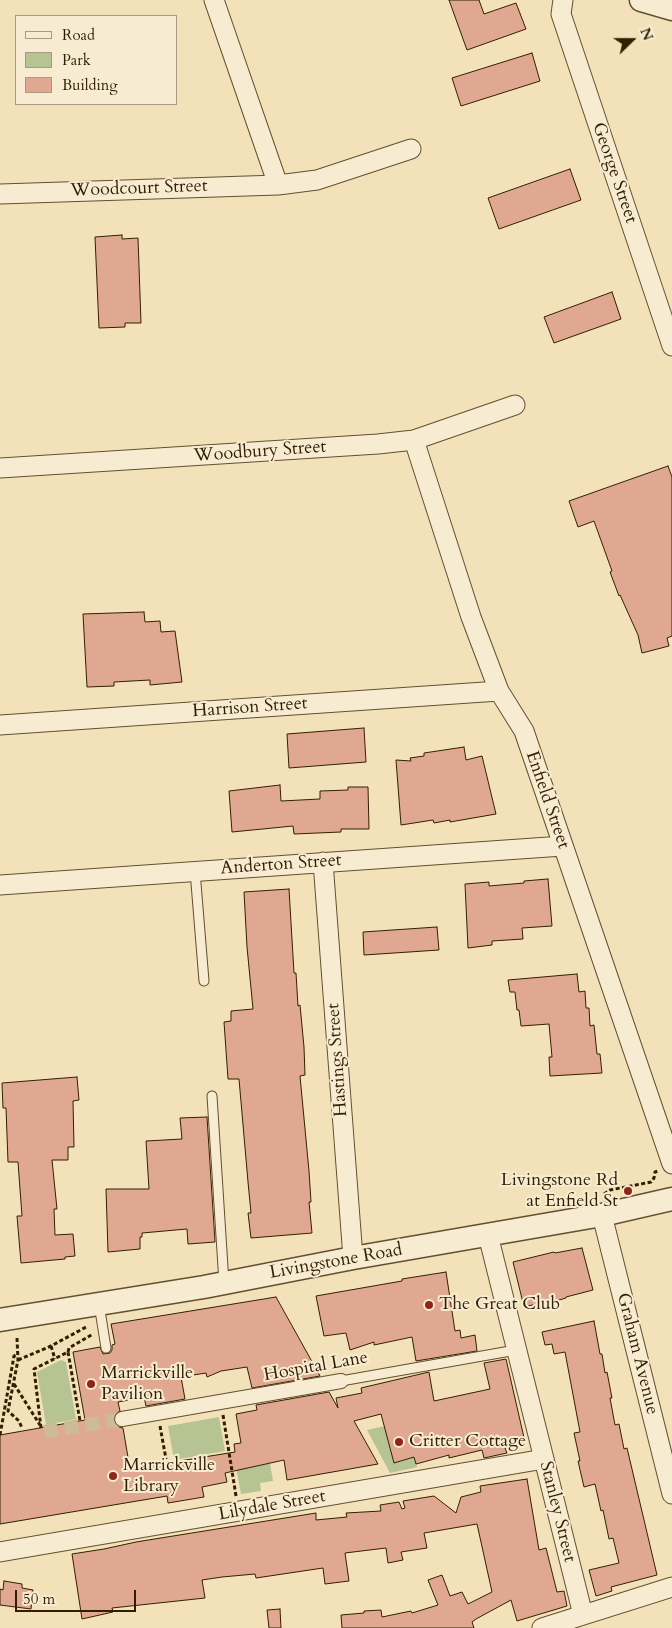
<!DOCTYPE html>
<style>
body{margin:0}
#map{position:relative;width:672px;height:1628px;overflow:hidden;background:#f3e2b9;font-family:Cardo,serif}
canvas{display:block}
.legend{position:absolute;left:15px;top:15px;width:162px;height:90px;box-sizing:border-box;background:#f7ecd2;border:1px solid #a89a7e;margin:0;padding:6px 9px;list-style:none;font-size:15px;color:#321f01}
.legend li{display:flex;align-items:center;gap:10px;height:25px}
.legend b{width:25px;border:1px solid #a89a7e}
.north{position:absolute;left:607px;top:15px;width:50px;height:50px;-webkit-text-stroke:4px #f7ecd2;paint-order:stroke;rotate:68deg;font-size:14px;font-weight:700;line-height:20px;text-align:center;color:#321f01}
.north::after{content:'';display:block;margin:auto;width:18px;height:22px;background:#321f01;clip-path:polygon(50% 0,100% 100%,50% 72%,0 100%)}
.scale{position:absolute;left:15px;top:1590px;width:121px;height:22px;box-sizing:border-box;border:2px solid #321f01;border-top:0;padding-left:6px;font-size:15px;line-height:18px;white-space:nowrap;color:#321f01;-webkit-text-stroke:4px #f7ecd2;paint-order:stroke}
</style>
<div id="map">
<canvas width="672" height="1628"></canvas>
<ul class="legend">
<li><b style="height:6px;background:#f7ecd2"></b>Road</li>
<li><b style="height:14px;background:#b6c493"></b>Park</li>
<li><b style="height:14px;background:#e0a890"></b>Building</li>
</ul>
<div class="north">N</div>
<div class="scale">50 m</div>
</div>
<script>
const ctx = document.querySelector('canvas').getContext('2d');
ctx.lineJoin = 'round';
function paint(path, color) { ctx.fillStyle = color; ctx.fill(path, 'evenodd'); }
const poly = rows => new Path2D(rows.map(r => 'M' + r).join(''));
function trace(path, color, width, dash) { ctx.strokeStyle = color; ctx.lineWidth = width; ctx.lineCap = dash ? 'butt' : 'round'; ctx.setLineDash(dash || []); ctx.stroke(path); }
function label(font, color, halo, rows, align = 'center') {
  ctx.font = font + ' Cardo,serif'; ctx.lineWidth = 4; ctx.setLineDash([]); ctx.textBaseline = 'middle'; ctx.strokeStyle = halo; ctx.fillStyle = color; for (const [text, x, y, turn = 0] of rows) {
    ctx.save(); ctx.translate(x, y); ctx.rotate((+turn || 0) * Math.PI / 180); ctx.textAlign = isNaN(turn) ? turn : align; if (halo) ctx.strokeText(text, 0, 0); ctx.fillText(text, 0, 0); ctx.restore();
  }
}
paint(poly([
 [61,1360,66,1362,76,1419,46,1425,37,1372],
 [219,1417,225,1451,174,1460,168,1426],
 [385,1426,394,1463,414,1457,417,1467,390,1473,367,1430],
 [235,1462,247,1468,270,1463,273,1481,260,1483,261,1491,241,1494]
]), '#b6c493');
const building = poly([
 [449,0,479,0,484,14,516,3,526,29,467,50,449,0],
 [532,53,540,81,461,106,452,78,532,53],
 [570,169,581,200,499,229,488,198,570,169],
 [122,235,122,239,138,238,141,323,125,323,125,327,99,328,95,237,122,235],
 [612,292,621,319,554,343,544,317,612,292],
 [668,466,672,477,672,636,667,638,669,646,642,653,638,635,620,595,619,596,610,572,612,571,594,521,578,527,569,501,668,466],
 [144,612,145,622,160,621,161,632,175,631,182,682,150,685,150,680,114,682,114,686,87,687,83,614,144,612],
 [364,728,366,762,289,768,287,734,364,728],
 [464,747,466,760,482,756,496,814,450,822,450,820,434,823,433,820,401,825,396,760,411,761,410,758,424,756,424,753,464,747],
 [280,785,281,801,320,799,320,791,348,790,348,787,368,787,369,829,341,829,341,832,294,834,293,826,232,832,229,791,280,785],
 [548,879,552,926,522,928,523,939,492,941,492,945,468,948,465,884,489,882,489,886,524,883,524,881,548,879],
 [289,889,294,973,296,973,298,1006,300,1005,304,1047,305,1075,300,1076,309,1171,311,1202,309,1202,312,1233,251,1238,248,1213,251,1213,248,1182,239,1079,228,1079,224,1022,231,1021,231,1011,253,1009,247,947,244,892,289,889],
 [437,927,439,950,364,955,363,932,437,927],
 [577,974,579,992,585,991,586,1008,589,1008,590,1026,594,1025,597,1054,600,1054,602,1073,550,1076,549,1057,552,1057,549,1024,521,1026,519,1010,517,1010,515,992,510,992,508,980,577,974],
 [77,1077,79,1100,73,1101,74,1147,68,1147,68,1160,52,1160,57,1209,54,1209,55,1235,73,1234,75,1256,65,1257,65,1259,21,1263,17,1216,22,1216,18,1162,8,1162,6,1108,3,1108,2,1083,77,1077],
 [207,1117,215,1242,188,1244,187,1229,142,1233,142,1237,140,1237,140,1249,108,1252,106,1189,149,1189,146,1141,182,1139,180,1118,207,1117],
 [582,1248,593,1290,566,1297,566,1298,549,1303,549,1301,524,1307,513,1262,554,1252,555,1253,582,1248],
 [446,1272,455,1331,460,1330,461,1338,475,1335,477,1351,416,1361,412,1337,374,1345,374,1342,350,1350,346,1333,324,1336,316,1296,402,1281,402,1279,446,1272],
 [276,1297,320,1376,252,1388,247,1367,221,1371,207,1377,206,1373,181,1377,185,1399,146,1406,144,1397,118,1402,120,1411,114,1416,114,1421,119,1427,123,1428,130,1469,235,1452,234,1444,241,1443,236,1414,257,1410,256,1405,329,1392,338,1408,336,1398,362,1393,361,1388,429,1372,434,1401,490,1389,484,1363,506,1359,525,1442,505,1448,507,1453,484,1458,482,1450,449,1458,449,1455,416,1464,414,1457,394,1463,381,1414,354,1421,378,1464,287,1480,284,1460,225,1473,227,1482,202,1487,204,1497,168,1503,167,1496,0,1524,0,1435,85,1420,73,1352,100,1347,103,1354,110,1353,112,1350,112,1345,115,1344,111,1324,276,1297],
 [594,1321,600,1354,602,1354,605,1373,607,1372,612,1398,610,1398,615,1425,619,1424,624,1449,627,1448,657,1575,611,1587,612,1591,596,1596,589,1570,619,1563,613,1538,609,1539,603,1510,601,1511,595,1484,584,1487,578,1461,580,1461,574,1433,580,1432,565,1352,554,1354,552,1344,545,1345,542,1332,594,1321],
 [527,1479,539,1550,546,1548,557,1592,564,1591,567,1606,517,1621,511,1600,476,1619,472,1622,474,1628,342,1628,341,1615,364,1613,364,1611,381,1610,382,1617,411,1611,412,1613,438,1605,428,1580,442,1575,450,1596,462,1592,468,1604,492,1592,477,1524,424,1533,427,1548,401,1552,403,1560,388,1563,386,1548,345,1553,349,1581,325,1584,323,1568,256,1578,255,1574,222,1577,202,1580,205,1598,112,1608,113,1612,82,1619,72,1554,104,1549,136,1542,316,1513,316,1520,347,1517,346,1513,381,1511,380,1505,399,1502,402,1509,405,1508,403,1501,434,1496,456,1513,461,1497,481,1492,480,1486,527,1479],
 [4,1581,22,1584,22,1588,33,1590,31,1609,0,1605,0,1589,3,1590,4,1581],
 [280,1609,281,1628,269,1628,267,1610,280,1609]
]);
paint(building, '#e0a890');
trace(building, '#321f01', 1);
trace(poly([
 [44,1432,122,1419]
]), '#ccbb94', 14, [14, 7]);
const service = poly([
 [195,871,204,981],
 [212,1096,224,1283],
 [99,1304,106,1348],
 [341,1381,516,1350]
]);
const pedestrian = poly([
 [122,1419,341,1381]
]);
const minor = poly([
 [214,0,278,185],
 [563,0,561,14,672,346],
 [0,194,278,185,317,180,411,149],
 [414,440,471,617,499,691,524,731,672,1164],
 [0,468,378,444,414,440,515,405],
 [0,725,499,691],
 [323,862,353,1258],
 [0,885,563,846],
 [602,1215,672,1494],
 [488,1235,583,1615],
 [0,1552,544,1459],
 [542,1628,672,1587]
]);
const tertiary = poly([
 [641,0,672,9],
 [0,1320,204,1287,353,1258,602,1215,672,1199]
]);
trace(service, '#62502f', 11);
trace(pedestrian, '#62502f', 16);
trace(minor, '#62502f', 21);
trace(tertiary, '#62502f', 25);
trace(poly([
 [604,1194,610,1190,651,1182,654,1178,655,1172,658,1171],
 [17,1338,18,1360,8,1411,19,1421,22,1428],
 [51,1346,55,1359],
 [68,1352,69,1348,93,1334],
 [18,1360,51,1346,88,1326],
 [14,1384,40,1425],
 [223,1415,236,1496],
 [160,1426,166,1459],
 [41,1428,34,1369,68,1352,80,1421],
 [0,1435,14,1356,18,1354]
]), '#321f01', 3, [4, 2.5]);
trace(service, '#f7ecd2', 9);
trace(pedestrian, '#f7ecd2', 14);
trace(minor, '#f7ecd2', 19);
trace(tertiary, '#f7ecd2', 22);
for (const [x, y, r, color] of [
 [628,1191,5,"#8f2418"],
 [429,1305,5,"#8f2418"],
 [91,1384,5,"#8f2418"],
 [399,1442,5,"#8f2418"],
 [113,1476,5,"#8f2418"]
]) { const dot = new Path2D(); dot.arc(x, y, r, 0, 2 * Math.PI); ctx.fillStyle = color; ctx.fill(dot); trace(dot, '#f7ecd2', 2); }
label('18px', '#321f01', '#f7ecd2', [
 ["George Street",614,173,71],
 ["Woodcourt Street",139,189,-2],
 ["Woodbury Street",260,452,-4],
 ["Harrison Street",250,708,-4],
 ["Enfield Street",547,800,71],
 ["Anderton Street",281,865,-4],
 ["Hastings Street",338,1060,-94],
 ["Livingstone Road",336,1262,-10],
 ["Graham Avenue",637,1354,76],
 ["Hospital Lane",316,1367,-10],
 ["Lilydale Street",272,1506,-10],
 ["Stanley Street",557,1512,76]
]);
label('18px', '#321f01', '#f7ecd2', [
 ["Livingstone Rd",618,1181,"right"],
 ["at Enfield St",618,1202,"right"],
 ["The Great Club",439,1305],
 ["Marrickville",101,1374],
 ["Pavilion",101,1395],
 ["Critter Cottage",409,1442],
 ["Marrickville",123,1466],
 ["Library",123,1487]
], 'left');
</script>
